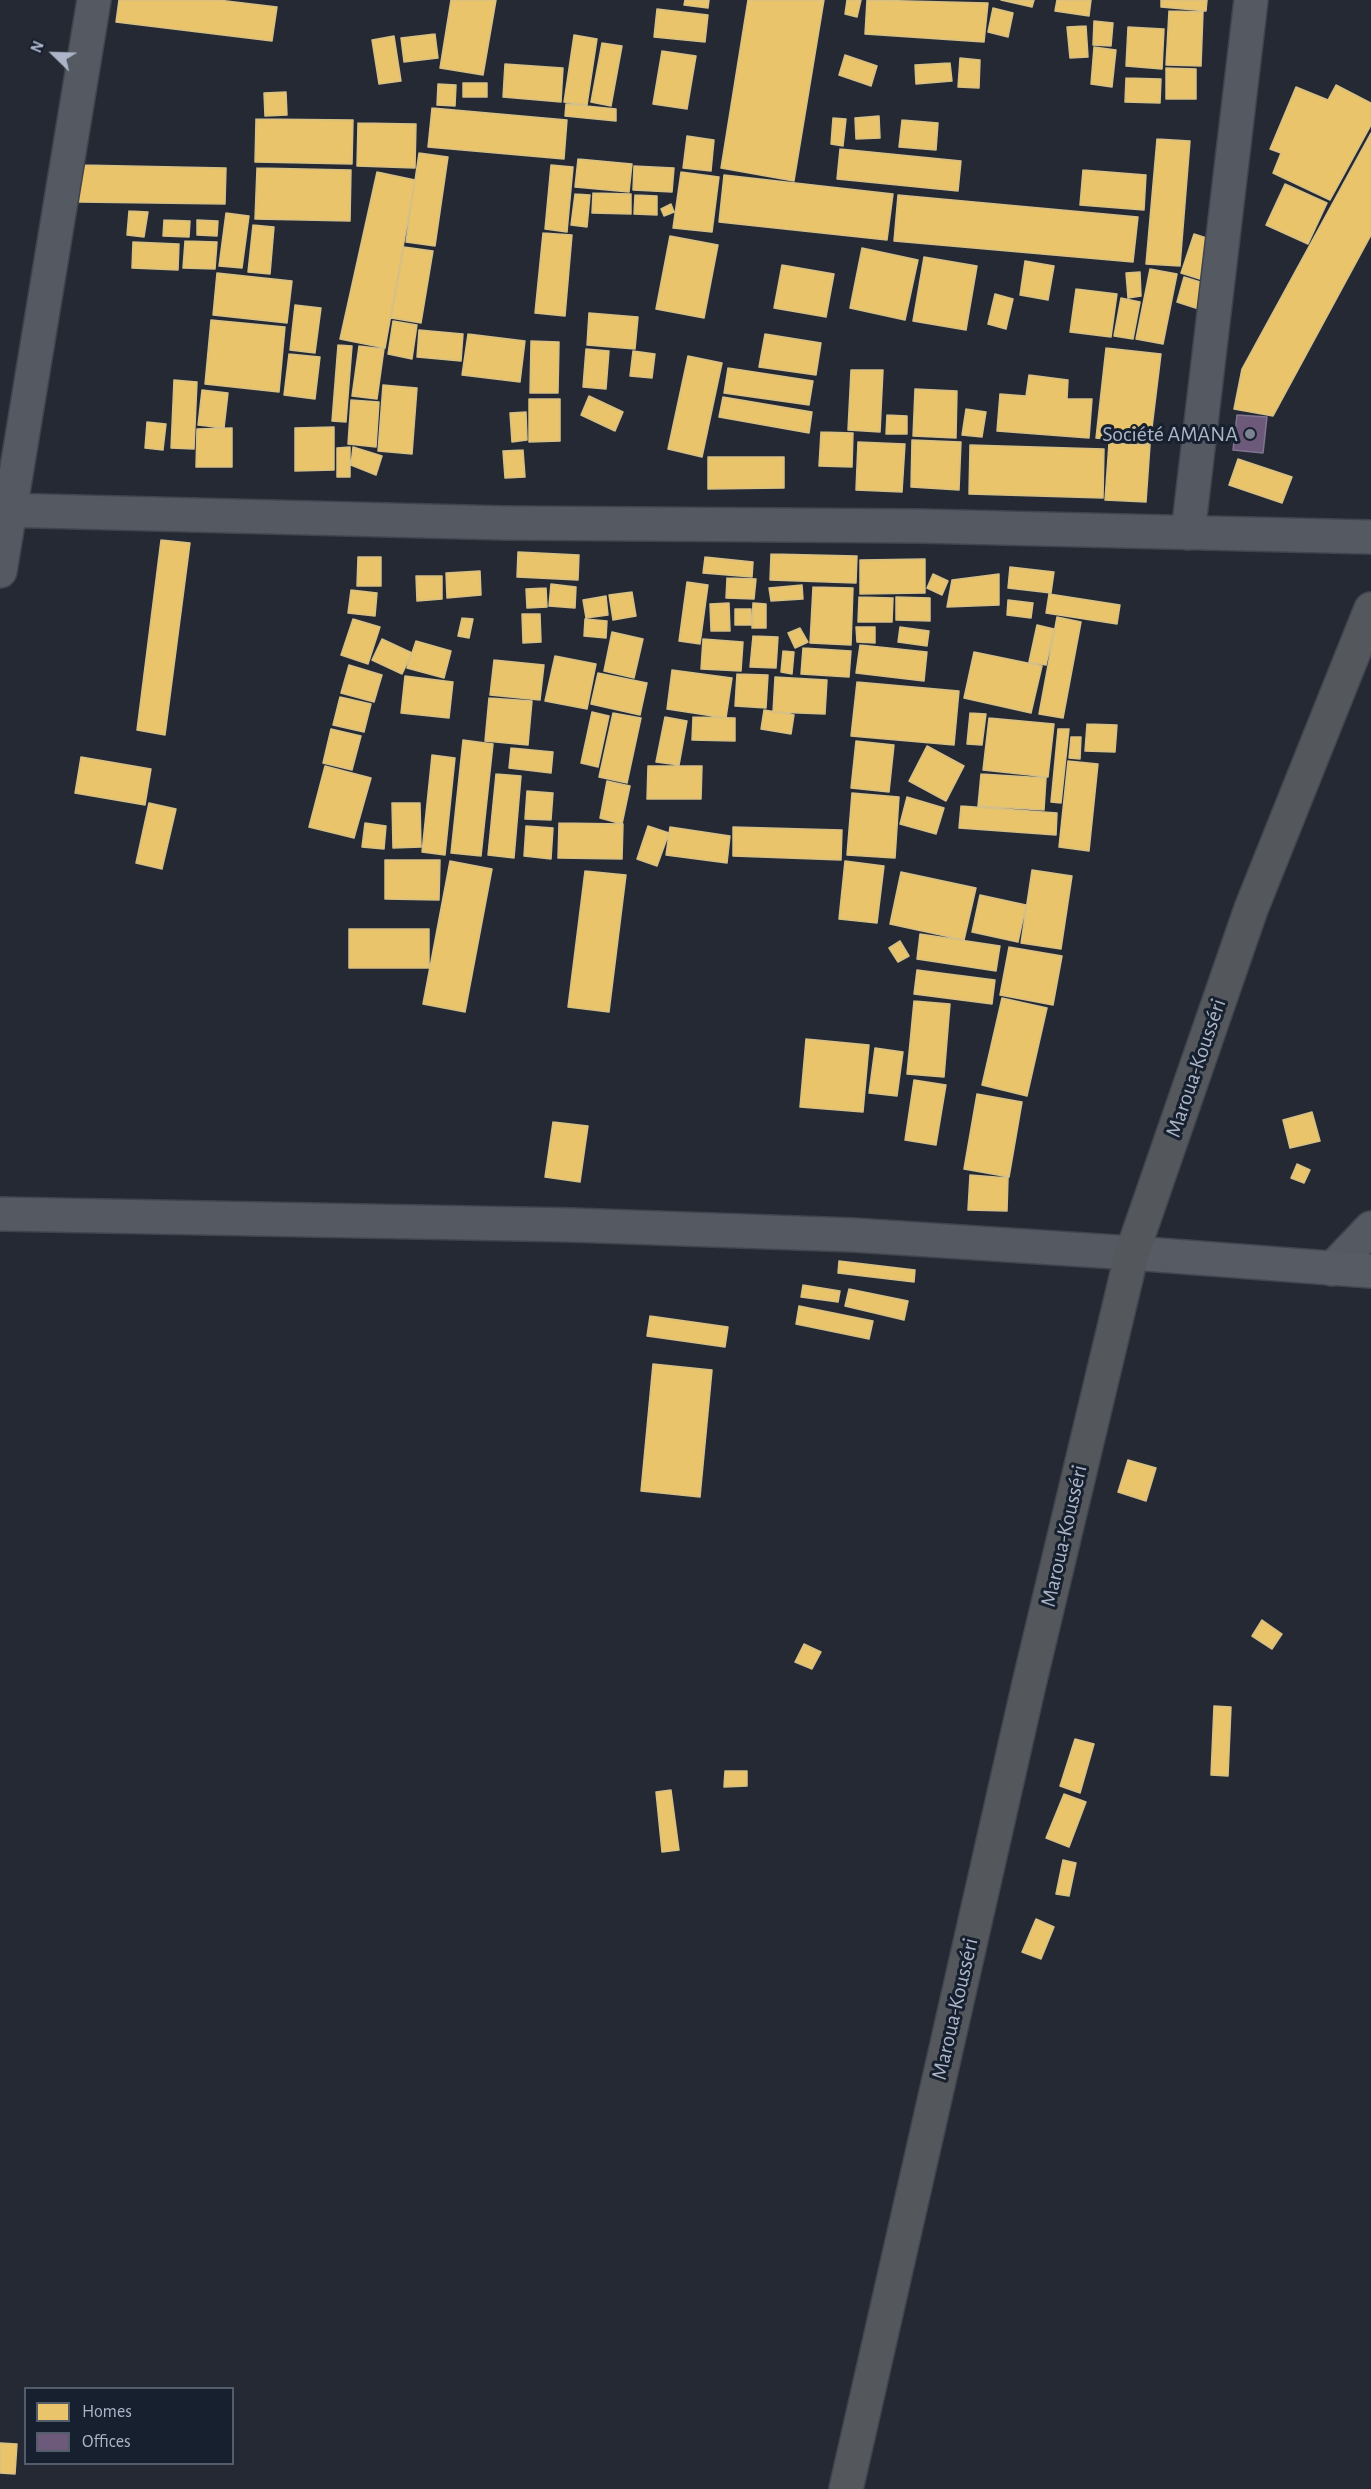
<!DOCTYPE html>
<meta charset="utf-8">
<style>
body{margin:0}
#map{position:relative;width:1371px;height:2489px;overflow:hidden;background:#242933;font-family:"Alegreya Sans",sans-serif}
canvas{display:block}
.legend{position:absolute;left:24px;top:2387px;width:210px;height:78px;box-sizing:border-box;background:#17202e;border:2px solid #535c6b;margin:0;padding:8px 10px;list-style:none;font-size:18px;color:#acb5c7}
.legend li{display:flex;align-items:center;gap:12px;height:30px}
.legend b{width:30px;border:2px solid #535c6b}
.north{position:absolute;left:24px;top:24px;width:60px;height:60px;-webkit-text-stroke:4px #17202e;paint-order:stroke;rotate:293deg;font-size:16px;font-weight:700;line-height:24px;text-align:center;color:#acb5c7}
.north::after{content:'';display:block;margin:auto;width:21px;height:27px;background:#acb5c7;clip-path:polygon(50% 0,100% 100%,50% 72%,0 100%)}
</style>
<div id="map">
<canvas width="1371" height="2489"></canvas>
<ul class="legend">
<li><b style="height:16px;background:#e9c46a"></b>Homes</li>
<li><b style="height:16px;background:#6d597a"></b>Offices</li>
</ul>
<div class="north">N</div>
</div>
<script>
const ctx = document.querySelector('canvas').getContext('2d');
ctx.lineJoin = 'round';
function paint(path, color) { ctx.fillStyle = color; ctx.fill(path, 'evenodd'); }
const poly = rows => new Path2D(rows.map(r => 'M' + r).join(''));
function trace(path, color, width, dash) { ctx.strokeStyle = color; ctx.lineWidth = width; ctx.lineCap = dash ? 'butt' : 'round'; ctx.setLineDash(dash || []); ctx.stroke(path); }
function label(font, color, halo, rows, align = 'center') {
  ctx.font = font + ' "Alegreya Sans",sans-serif'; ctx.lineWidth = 6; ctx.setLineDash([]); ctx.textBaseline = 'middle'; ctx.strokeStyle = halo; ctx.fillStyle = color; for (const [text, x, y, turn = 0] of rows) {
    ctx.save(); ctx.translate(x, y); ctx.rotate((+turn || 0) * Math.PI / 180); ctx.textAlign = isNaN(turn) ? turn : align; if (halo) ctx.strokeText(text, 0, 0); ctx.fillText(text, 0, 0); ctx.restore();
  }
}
const homes = poly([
 [119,0,218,0,277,7,272,41,116,22,119,0],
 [451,0,496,0,483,75,440,68,451,0],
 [685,0,709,0,708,8,684,5,685,0],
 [748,0,824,0,794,181,721,168,748,0],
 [847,0,861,0,857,17,845,14,847,0],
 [867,0,988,3,984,42,865,34,867,0],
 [1001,0,1034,0,1032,7,1001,0],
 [1057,0,1091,0,1089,16,1055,11,1057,0],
 [1161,0,1207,0,1206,11,1161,7,1161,0],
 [993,8,1013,13,1008,37,988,32,993,8],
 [657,9,708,15,705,42,654,37,657,9],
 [1169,11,1203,12,1201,66,1166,65,1169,11],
 [1094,21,1113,23,1111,46,1093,45,1094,21],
 [1086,26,1088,57,1070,58,1067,27,1086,26],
 [1128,27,1164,29,1162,69,1126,66,1128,27],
 [435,34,438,58,404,62,401,38,435,34],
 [574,35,597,39,587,105,564,102,574,35],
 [394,36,401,81,379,84,372,40,394,36],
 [602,43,622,46,611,106,591,102,602,43],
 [1094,47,1116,50,1112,87,1091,84,1094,47],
 [662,51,696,56,687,109,653,104,662,51],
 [845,55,877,66,871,86,839,75,845,55],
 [960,58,980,60,979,88,958,87,960,58],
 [950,63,952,81,916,84,915,65,950,63],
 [505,64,563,68,561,102,503,97,505,64],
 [1166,68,1196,69,1196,99,1166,99,1166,68],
 [1126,78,1161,79,1160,103,1125,102,1126,78],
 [463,83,487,83,487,97,463,97,463,83],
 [438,84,456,85,455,106,437,105,438,84],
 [1336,85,1371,103,1371,125,1330,200,1273,173,1281,153,1270,149,1296,87,1328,100,1336,85],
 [286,92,287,115,265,116,264,93,286,92],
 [566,104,616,109,616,121,565,116,566,104],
 [432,108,567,120,564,159,428,147,432,108],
 [879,116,880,138,856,139,855,118,879,116],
 [833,118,846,119,843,146,831,144,833,118],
 [256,119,353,120,352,164,255,162,256,119],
 [902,120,938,123,936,150,899,147,902,120],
 [358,123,416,124,415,168,357,166,358,123],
 [1371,133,1371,235,1273,416,1234,409,1242,369,1371,133],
 [687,136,714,140,711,171,683,168,687,136],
 [1157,139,1190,141,1180,266,1146,264,1157,139],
 [840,149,961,161,958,191,837,179,840,149],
 [419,153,448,157,435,246,406,242,419,153],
 [578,159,632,164,629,192,575,187,578,159],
 [80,165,226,168,225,204,79,202,80,165],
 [551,165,573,167,567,232,545,229,551,165],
 [634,166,674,168,672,192,633,190,634,166],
 [257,168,351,170,350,221,255,219,257,168],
 [1083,170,1146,175,1144,210,1080,205,1083,170],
 [377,172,415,180,385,348,340,339,377,172],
 [681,172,719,177,712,232,673,228,681,172],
 [724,175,893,194,887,240,719,222,724,175],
 [1285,184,1327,203,1308,244,1266,225,1285,184],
 [593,193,631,194,631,214,592,213,593,193],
 [575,194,590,195,587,227,571,225,575,194],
 [635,195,657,196,657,215,634,214,635,195],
 [898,195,1138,217,1133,262,894,241,898,195],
 [671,204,674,212,664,216,661,209,671,204],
 [129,211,148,212,144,237,127,235,129,211],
 [226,213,249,216,242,268,219,266,226,213],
 [164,220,190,221,189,237,163,236,164,220],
 [197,220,218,221,217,236,197,235,197,220],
 [253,225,274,227,270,274,248,272,253,225],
 [543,233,572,235,565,316,535,313,543,233],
 [1194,234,1216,241,1203,280,1181,273,1194,234],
 [670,236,718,245,704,318,656,309,670,236],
 [185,241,217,242,215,269,183,268,185,241],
 [133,242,179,244,178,270,132,268,133,242],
 [404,247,433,251,421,323,391,318,404,247],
 [862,248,918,260,905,320,850,308,862,248],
 [924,257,977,266,966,330,913,321,924,257],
 [1025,261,1054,266,1048,300,1020,295,1025,261],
 [782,265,834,274,826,317,774,308,782,265],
 [1150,269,1177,274,1163,344,1136,339,1150,269],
 [1140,272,1141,296,1128,298,1126,273,1140,272],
 [217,273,292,281,287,323,213,315,217,273],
 [1184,277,1213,286,1205,311,1177,302,1184,277],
 [1076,289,1117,294,1111,337,1070,332,1076,289],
 [995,294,1013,299,1006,329,988,324,995,294],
 [1121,298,1140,302,1133,339,1114,336,1121,298],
 [295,305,321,308,315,353,290,350,295,305],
 [589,313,638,317,635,349,587,345,589,313],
 [211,320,285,327,279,392,205,384,211,320],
 [393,321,417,325,412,359,388,354,393,321],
 [419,330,463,334,461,361,417,357,419,330],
 [468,334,525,341,520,382,462,375,468,334],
 [765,334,821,343,816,375,759,367,765,334],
 [531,341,559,342,558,393,530,393,531,341],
 [338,345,352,346,346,422,332,421,338,345],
 [359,346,384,349,377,399,352,396,359,346],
 [1106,348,1161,354,1150,444,1096,438,1106,348],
 [586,349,609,351,606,389,583,387,586,349],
 [633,351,655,354,652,378,630,376,633,351],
 [289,354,320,357,315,399,284,395,289,354],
 [688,356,722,363,702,457,668,449,688,356],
 [728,368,813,381,809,405,724,393,728,368],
 [851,370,883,370,880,432,848,430,851,370],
 [1029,375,1068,380,1067,399,1092,399,1089,438,997,431,1000,394,1026,396,1029,375],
 [174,380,197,382,194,449,171,448,174,380],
 [383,385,417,388,412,454,378,451,383,385],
 [915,389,957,391,956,438,913,436,915,389],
 [202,390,228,393,224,428,198,425,202,390],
 [589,396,623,412,615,431,581,415,589,396],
 [723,397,812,412,809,433,719,417,723,397],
 [529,399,560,399,560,441,529,442,529,399],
 [351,400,379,402,376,447,348,444,351,400],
 [966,409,986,412,982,437,962,435,966,409],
 [526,412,527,440,512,442,510,413,526,412],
 [887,415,907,416,907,434,886,434,887,415],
 [147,422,166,424,163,450,145,448,147,422],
 [334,427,334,470,295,471,295,428,334,427],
 [232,428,232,467,196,467,197,429,232,428],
 [821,432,853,433,852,467,819,466,821,432],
 [912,440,961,442,959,490,911,487,912,440],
 [858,442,905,444,902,492,856,490,858,442],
 [1109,443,1150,445,1146,502,1105,500,1109,443],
 [970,445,1104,449,1103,498,969,494,970,445],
 [350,447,350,477,337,477,337,448,350,447],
 [353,447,382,456,376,475,351,465,353,447],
 [523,450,525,477,505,478,503,451,523,450],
 [708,457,784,457,784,488,708,489,708,457],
 [1238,459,1292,477,1282,503,1229,485,1238,459],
 [161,540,190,543,165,735,137,730,161,540],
 [518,552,579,555,578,580,517,577,518,552],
 [771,554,857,556,856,583,770,580,771,554],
 [358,557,381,557,381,586,357,586,358,557],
 [705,557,753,562,752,577,703,573,705,557],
 [925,559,925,593,860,594,860,560,925,559],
 [1010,567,1054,572,1051,593,1008,588,1010,567],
 [480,571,481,595,447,598,446,573,480,571],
 [933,574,948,581,942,595,927,588,933,574],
 [999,574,999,605,947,607,952,580,999,574],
 [416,576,442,576,442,599,417,601,416,576],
 [727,578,756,579,754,599,726,598,727,578],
 [687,582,708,585,700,644,679,641,687,582],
 [551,584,576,587,575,608,549,606,551,584],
 [802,585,803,599,771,601,769,588,802,585],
 [813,587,853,588,851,645,810,643,813,587],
 [546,588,547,607,527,608,526,589,546,588],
 [351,590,377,593,375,616,348,613,351,590],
 [632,592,636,616,613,620,609,595,632,592],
 [1049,594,1120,605,1117,624,1046,613,1049,594],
 [606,596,608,615,586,618,583,600,606,596],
 [859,597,893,598,892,622,858,622,859,597],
 [896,597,930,598,930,621,896,620,896,597],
 [1008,600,1033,603,1031,618,1007,615,1008,600],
 [729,603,730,631,711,631,710,604,729,603],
 [753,603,766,604,766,628,752,628,753,603],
 [735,609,751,609,751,625,735,625,735,609],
 [522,614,540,614,541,642,523,643,522,614],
 [1057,617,1081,622,1063,718,1039,714,1057,617],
 [462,618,473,619,469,638,458,636,462,618],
 [353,619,380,627,368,664,341,655,353,619],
 [585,619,607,621,606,638,584,636,585,619],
 [1037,625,1054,629,1046,665,1029,662,1037,625],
 [856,627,875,627,875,643,857,642,856,627],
 [900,627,929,631,927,646,898,642,900,627],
 [800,628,808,642,795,648,788,633,800,628],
 [612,632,643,639,634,678,604,671,612,632],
 [753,636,778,637,776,668,750,667,753,636],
 [382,639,412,653,402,674,372,660,382,639],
 [703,639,743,642,741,671,701,669,703,639],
 [416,641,451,651,444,678,407,668,416,641],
 [860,645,927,652,924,681,856,673,860,645],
 [803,648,851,651,849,677,801,674,803,648],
 [783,651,794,652,792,674,781,672,783,651],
 [974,652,1042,666,1031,713,964,698,974,652],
 [555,656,596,664,587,709,545,701,555,656],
 [494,660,544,665,540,700,490,695,494,660],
 [349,665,382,675,374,702,341,693,349,665],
 [672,670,732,678,726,718,667,709,672,670],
 [598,673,647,683,640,715,591,704,598,673],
 [737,674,768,675,766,708,735,706,737,674],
 [405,676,453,682,449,718,401,713,405,676],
 [775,677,827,680,825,714,773,712,775,677],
 [857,682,959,691,954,745,851,736,857,682],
 [340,697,371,704,364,732,333,725,340,697],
 [489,698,532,701,528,745,485,741,489,698],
 [764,710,794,715,791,734,761,729,764,710],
 [592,712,609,716,598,767,581,763,592,712],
 [613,713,641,718,627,783,599,777,613,713],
 [970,713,986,714,982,745,967,744,970,713],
 [665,717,687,721,679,765,656,762,665,717],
 [693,717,735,718,735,741,692,740,693,717],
 [989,718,1054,724,1048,777,983,770,989,718],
 [1087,724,1117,725,1115,752,1085,751,1087,724],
 [331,729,361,736,352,770,323,763,331,729],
 [1058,729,1069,729,1061,803,1051,802,1058,729],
 [1071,737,1081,737,1080,759,1069,758,1071,737],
 [463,740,493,744,481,856,451,853,463,740],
 [856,741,894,745,889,792,851,788,856,741],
 [927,746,964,766,946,801,909,781,927,746],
 [511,748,553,752,551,773,509,768,511,748],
 [432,755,455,758,445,855,422,852,432,755],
 [81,757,151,769,145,805,75,793,81,757],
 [1068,761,1098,764,1089,851,1059,847,1068,761],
 [325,766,371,778,354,838,309,827,325,766],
 [648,766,702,766,701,799,647,799,648,766],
 [496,774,521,776,514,858,488,855,496,774],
 [981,774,1046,778,1044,810,978,806,981,774],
 [607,781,630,786,622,824,600,818,607,781],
 [527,791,553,793,551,820,525,819,527,791],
 [852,793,899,797,895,858,847,855,852,793],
 [907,797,944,808,936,834,900,824,907,797],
 [149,803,176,809,162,869,136,863,149,803],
 [392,803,420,803,421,847,393,848,392,803],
 [961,806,1057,813,1056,835,959,828,961,806],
 [365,823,386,826,384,849,362,847,365,823],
 [559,823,623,824,622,859,558,858,559,823],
 [526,826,553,828,551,859,524,856,526,826],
 [648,826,669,833,657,866,637,859,648,826],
 [670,827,730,836,727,863,666,855,670,827],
 [733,827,842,830,841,860,733,856,733,827],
 [385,860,440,860,439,900,385,899,385,860],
 [450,861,492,869,465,1012,423,1004,450,861],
 [845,861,884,866,877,923,839,919,845,861],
 [1032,870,1072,876,1061,949,1021,943,1032,870],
 [585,871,626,875,609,1012,568,1007,585,871],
 [901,872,976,888,964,940,890,924,901,872],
 [980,895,1026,905,1018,942,972,932,980,895],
 [349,929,429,929,429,968,349,968,349,929],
 [920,934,1000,946,996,971,917,959,920,934],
 [900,941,909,956,898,962,889,948,900,941],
 [1009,947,1062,956,1053,1005,1000,995,1009,947],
 [917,970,995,980,992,1004,914,994,917,970],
 [1002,998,1047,1008,1027,1096,982,1085,1002,998],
 [914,1001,950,1004,944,1077,907,1074,914,1001],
 [806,1039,869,1045,863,1112,800,1107,806,1039],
 [875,1048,903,1052,897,1096,869,1093,875,1048],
 [914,1080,946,1085,936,1145,905,1140,914,1080],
 [977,1094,1022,1102,1009,1177,964,1169,977,1094],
 [1312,1112,1320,1141,1290,1148,1283,1120,1312,1112],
 [553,1122,588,1126,580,1182,545,1177,553,1122],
 [1297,1164,1310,1170,1304,1183,1291,1178,1297,1164],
 [970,1175,1008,1178,1007,1211,968,1210,970,1175],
 [839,1261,915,1270,914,1282,838,1273,839,1261],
 [803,1285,840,1291,838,1302,801,1297,803,1285],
 [849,1289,908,1301,904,1320,845,1306,849,1289],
 [799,1306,873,1321,869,1339,796,1324,799,1306],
 [650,1316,728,1327,725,1347,647,1336,650,1316],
 [653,1364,712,1370,700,1497,641,1491,653,1364],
 [1128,1460,1156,1468,1146,1501,1118,1492,1128,1460],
 [1262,1620,1282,1634,1272,1649,1252,1636,1262,1620],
 [804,1644,821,1652,812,1669,795,1662,804,1644],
 [1214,1706,1231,1707,1228,1776,1211,1775,1214,1706],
 [1075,1739,1094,1744,1080,1793,1060,1786,1075,1739],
 [725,1771,747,1771,747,1786,724,1787,725,1771],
 [671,1790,679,1850,662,1852,656,1792,671,1790],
 [1064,1794,1086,1802,1069,1847,1046,1838,1064,1794],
 [1063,1860,1076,1863,1069,1896,1056,1894,1063,1860],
 [1036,1919,1054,1927,1041,1959,1022,1952,1036,1919],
 [0,2443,17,2444,15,2474,0,2473,0,2443]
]);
paint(homes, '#e9c46a');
trace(homes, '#d7c086', 1.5);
const offices = poly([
 [1237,415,1267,417,1263,453,1233,450,1237,415]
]);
paint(offices, '#6d597a');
trace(offices, '#807591', 1.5);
const minor = poly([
 [0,510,504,523,920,526,1371,537],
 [1188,533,1251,0],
 [0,571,94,0],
 [0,1214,572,1225,853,1235,1132,1253],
 [1332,1269,1371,1228]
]);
const major = poly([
 [1132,1253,1371,1271]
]);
const highway = poly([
 [846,2489,1029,1684,1132,1253,1251,909,1371,609]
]);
trace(minor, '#40444c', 36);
trace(major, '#414650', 36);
trace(highway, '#404550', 36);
trace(minor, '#545962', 33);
trace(major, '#565b64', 33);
trace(highway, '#54575b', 33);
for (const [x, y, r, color] of [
 [1250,434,6,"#7c8493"]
]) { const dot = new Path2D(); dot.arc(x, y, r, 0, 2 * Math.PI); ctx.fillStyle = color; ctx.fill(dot); trace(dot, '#17202e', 2); }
label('22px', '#acb5c7', '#17202e', [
 ["Société AMANA",1238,434]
], 'right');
label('22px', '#acb5c7', '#17202e', [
 ["Maroua-Kousséri",1196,1068,-71],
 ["Maroua-Kousséri",1064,1536,-77],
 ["Maroua-Kousséri",955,2009,-77]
]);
</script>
